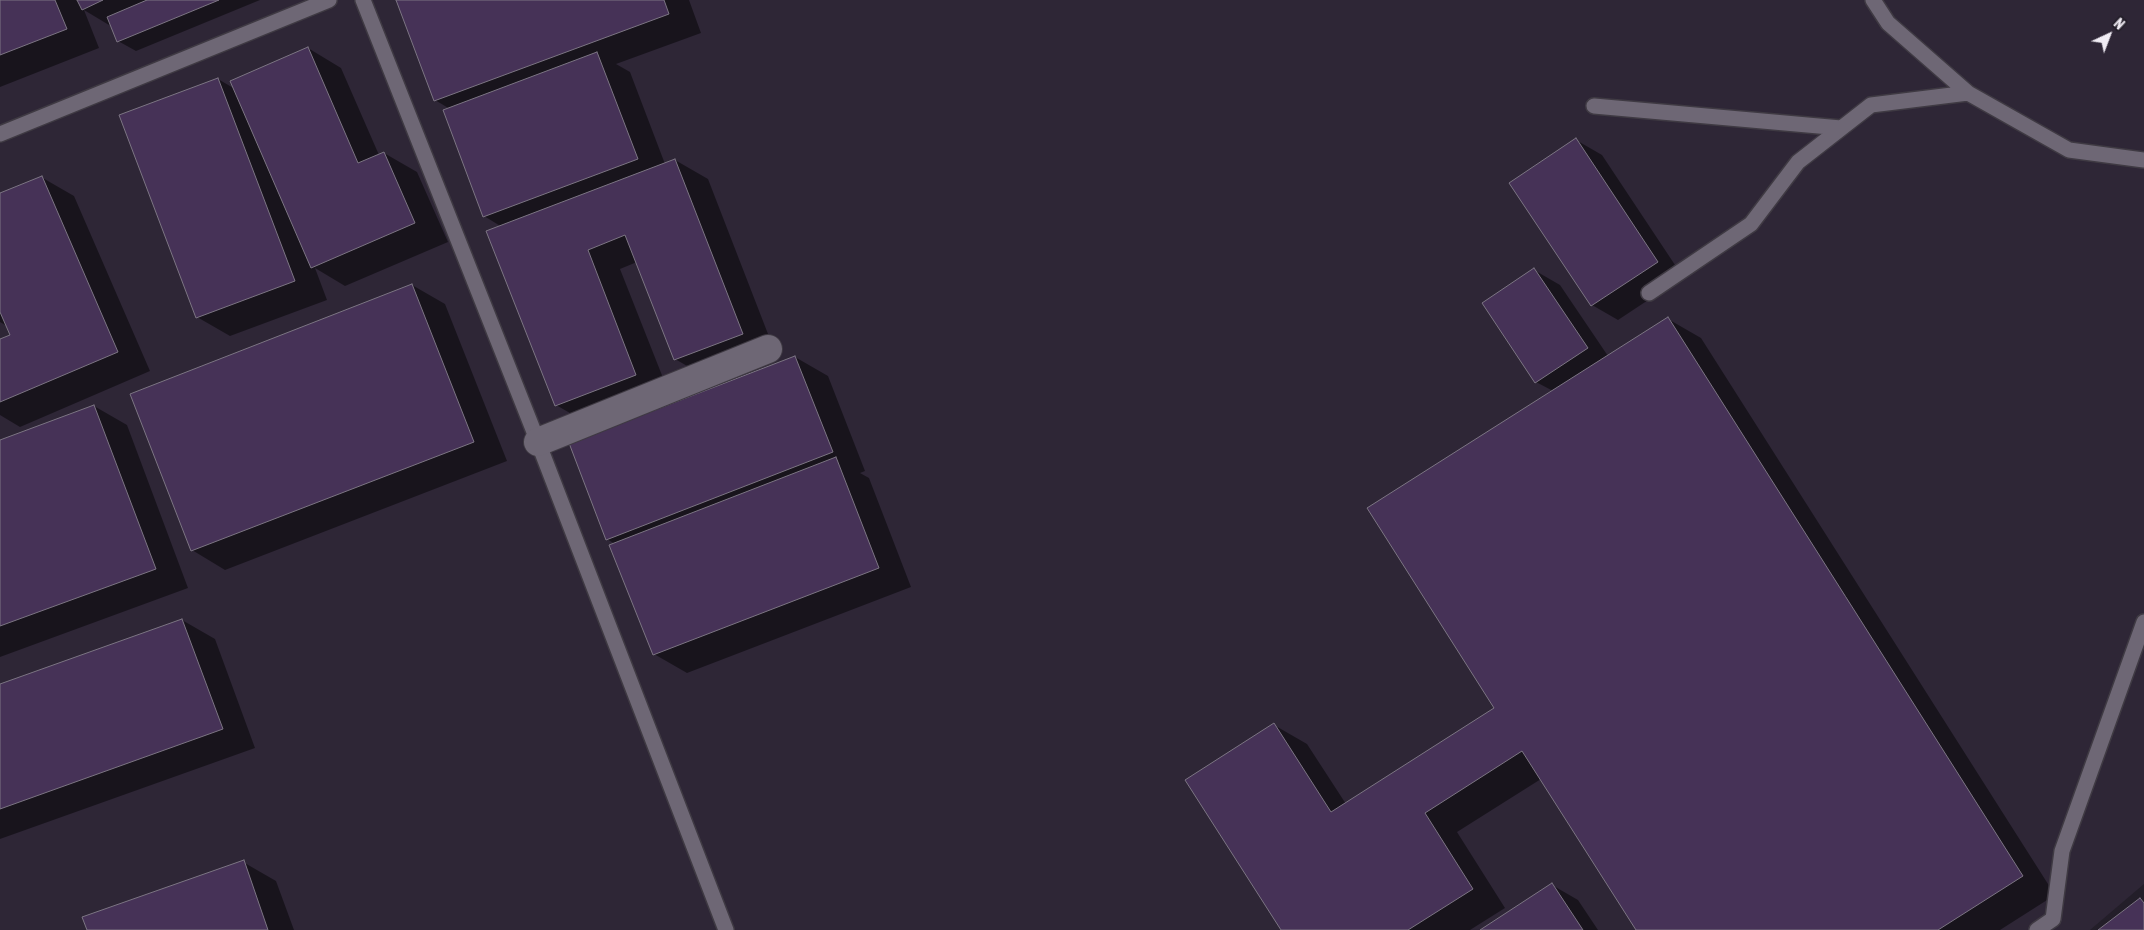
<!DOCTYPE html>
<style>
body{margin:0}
#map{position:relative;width:2144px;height:930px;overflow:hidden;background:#231e29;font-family:"Asap Condensed",sans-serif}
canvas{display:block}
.north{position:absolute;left:2084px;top:10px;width:50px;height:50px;-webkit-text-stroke:4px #231e29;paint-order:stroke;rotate:43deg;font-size:14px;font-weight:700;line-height:20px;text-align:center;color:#f0ecf4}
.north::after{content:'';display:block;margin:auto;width:18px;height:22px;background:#f0ecf4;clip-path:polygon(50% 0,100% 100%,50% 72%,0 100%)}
</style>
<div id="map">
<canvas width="2144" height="930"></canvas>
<div class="north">N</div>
</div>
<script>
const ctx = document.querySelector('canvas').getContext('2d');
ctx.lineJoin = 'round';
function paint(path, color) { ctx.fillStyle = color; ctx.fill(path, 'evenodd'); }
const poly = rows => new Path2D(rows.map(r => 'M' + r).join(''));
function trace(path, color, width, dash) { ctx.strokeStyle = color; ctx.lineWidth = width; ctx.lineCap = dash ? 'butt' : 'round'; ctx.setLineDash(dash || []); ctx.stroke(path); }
paint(poly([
 [0,0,2144,0,2144,884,2090,930,0,930]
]), '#2e2636');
paint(poly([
 [0,0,260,0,136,51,118,41,111,24,109,25,84,10,99,48,0,87],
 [401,0,689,0,701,33,616,64,630,72,665,164,675,160,708,179,775,352,708,378,675,359,637,262,620,269,669,393,589,424,556,405,502,227,484,216,450,109,435,100],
 [308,48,341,68,379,155,384,153,417,172,448,242,345,286,315,268,327,300,230,336,197,317,218,79,235,89],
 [1576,140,1602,155,1683,277,1618,320,1592,305],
 [41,177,74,196,150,371,20,427,0,415,0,340,11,335,7,326,0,322,0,195],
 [1534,270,1560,285,1608,356,1668,319,1701,338,2055,895,2000,930,1637,930,1541,779,1457,832,1505,908,1470,930,1283,930,1274,725,1307,744,1346,804,1496,709,1553,391,1536,382],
 [412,285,445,304,507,461,225,570,192,550,131,394],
 [795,357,828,376,865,471,860,473,869,478,911,587,687,673,654,654,615,544,607,539],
 [94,406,127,425,188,588,0,657,0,441],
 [182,620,215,639,255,748,0,839,0,685],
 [243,862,276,881,294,930,88,930],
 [1552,885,1578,900,1598,930,1482,930]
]), '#0007');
const building = poly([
 [0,0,55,0,67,29,0,55,0,0],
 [77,0,103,0,82,10,77,0],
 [147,0,219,0,117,42,107,17,147,0],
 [396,0,664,0,669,14,434,101,396,0],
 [308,47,358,163,384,152,415,223,311,268,230,81,308,47],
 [597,52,638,159,483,217,443,110,597,52],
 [218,78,295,281,196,318,119,115,218,78],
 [1576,138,1658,262,1591,306,1509,183,1576,138],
 [675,159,743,334,674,360,625,235,588,250,636,375,555,406,486,231,675,159],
 [42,176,118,352,0,402,0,339,10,335,0,312,0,193,42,176],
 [1534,268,1588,348,1535,383,1482,303,1534,268],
 [412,284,474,442,191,551,130,394,412,284],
 [1668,317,2023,876,1938,930,1636,930,1522,751,1425,813,1473,889,1408,930,1281,930,1185,780,1274,723,1331,812,1494,708,1367,508,1668,317],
 [795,356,833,452,606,540,569,443,795,356],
 [94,405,156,569,0,626,0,440,94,405],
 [836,457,879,568,653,655,609,545,836,457],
 [182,619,223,729,0,809,0,684,182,619],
 [244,860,268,930,87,930,82,917,244,860],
 [1552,883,1583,930,1480,930,1552,883],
 [2140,898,2144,903,2144,930,2098,930,2140,898]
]);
paint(building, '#463257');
trace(building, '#7c7583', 1);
const lane = poly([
 [363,0,538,442,726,930],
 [1873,0,1888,23,1968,93],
 [1594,106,1841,128],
 [0,134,329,0],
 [1649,293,1751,224,1798,162,1871,105,1968,93,2069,150,2144,160],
 [2037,930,2053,919,2062,851,2144,622]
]);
const street = poly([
 [538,442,768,349]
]);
trace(lane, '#3f3a43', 18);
trace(street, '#3f3a43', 30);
trace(lane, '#6e6775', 15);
trace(street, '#6e6775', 28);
</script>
